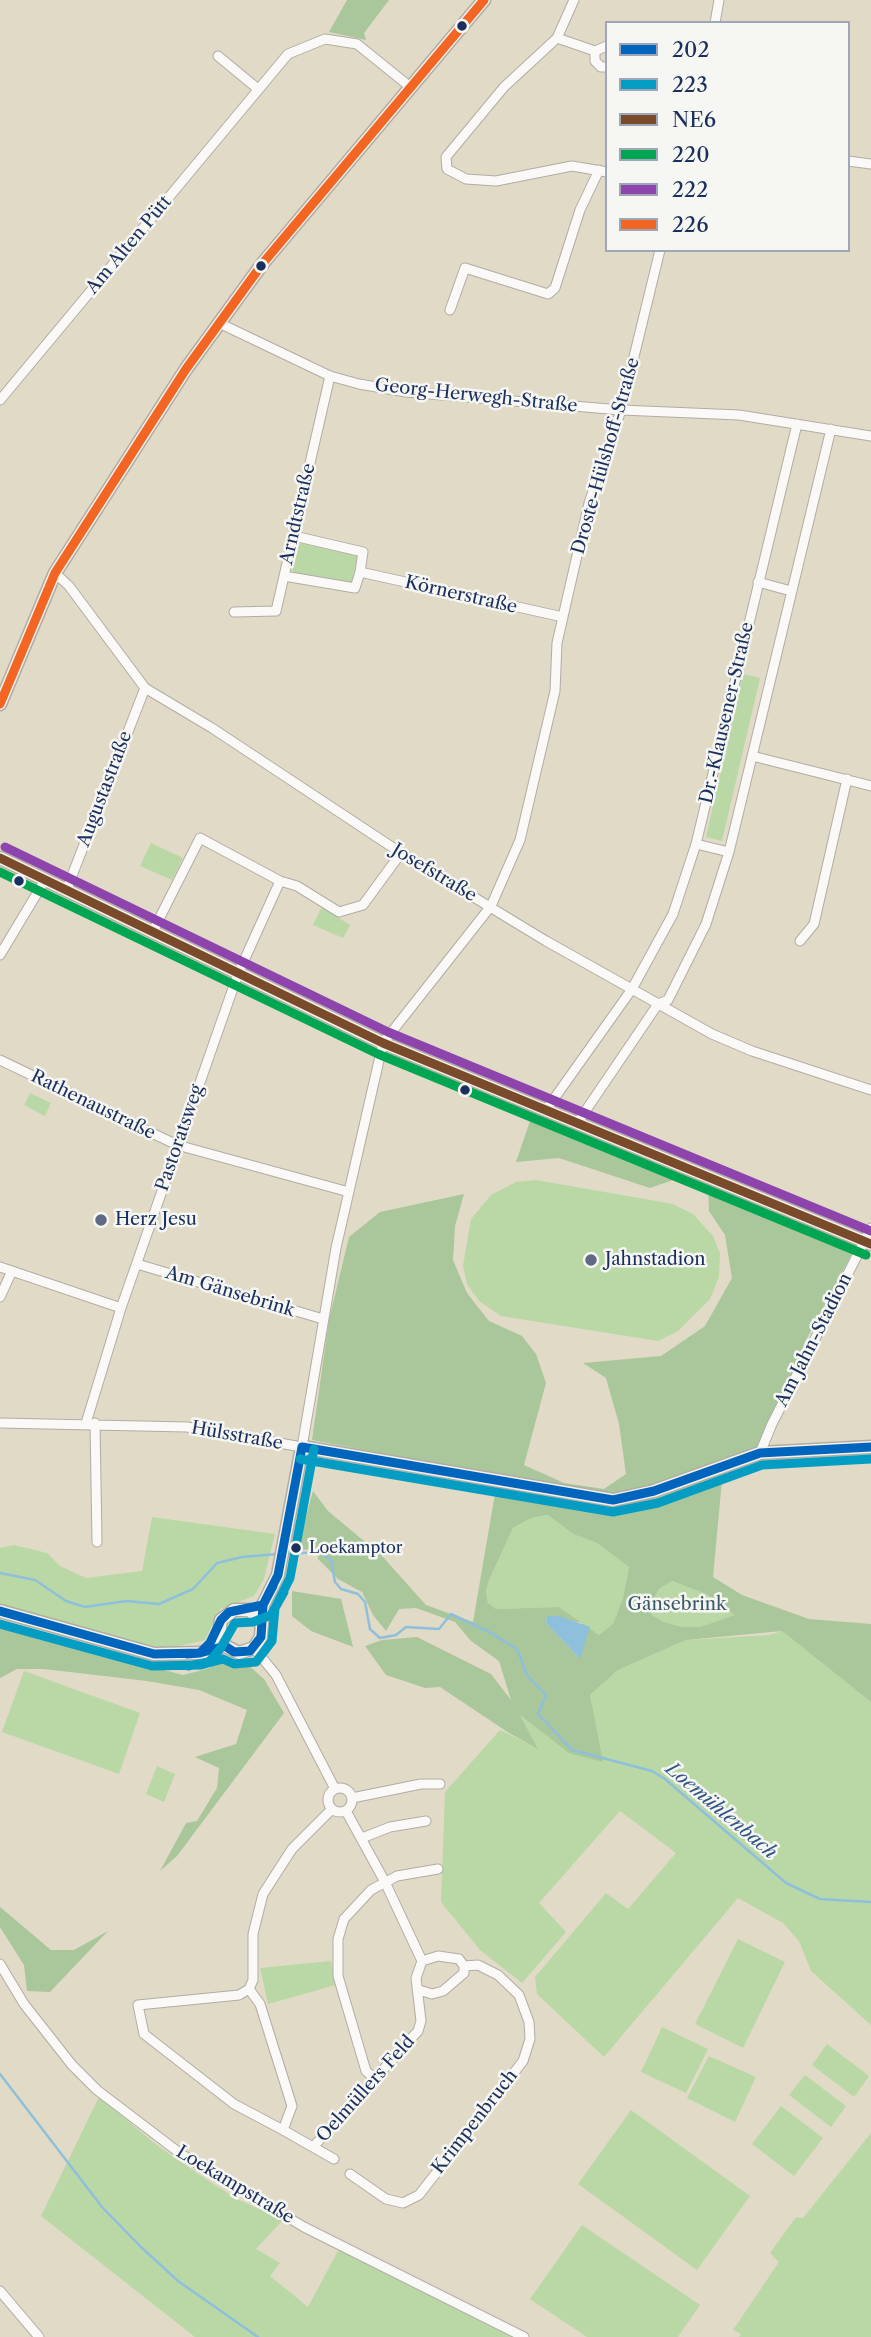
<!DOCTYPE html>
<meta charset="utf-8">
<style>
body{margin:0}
#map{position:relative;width:871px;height:2337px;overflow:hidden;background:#e1dac7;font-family:"Libre Caslon Text",serif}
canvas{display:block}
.legend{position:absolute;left:605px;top:21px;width:245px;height:231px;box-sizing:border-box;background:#f6f6f2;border:2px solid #9ea6b7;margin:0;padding:9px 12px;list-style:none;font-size:21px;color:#1b2f5e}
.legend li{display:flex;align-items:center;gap:14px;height:35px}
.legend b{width:35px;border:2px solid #9ea6b7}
</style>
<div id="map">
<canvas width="871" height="2337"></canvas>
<ul class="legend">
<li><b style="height:9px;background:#0065bd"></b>202</li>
<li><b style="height:9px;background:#039dc3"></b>223</li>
<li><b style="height:9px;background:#7a4b2a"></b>NE6</li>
<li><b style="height:9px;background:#00a651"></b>220</li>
<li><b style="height:9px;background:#8e44ad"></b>222</li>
<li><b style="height:9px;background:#f26522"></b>226</li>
</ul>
</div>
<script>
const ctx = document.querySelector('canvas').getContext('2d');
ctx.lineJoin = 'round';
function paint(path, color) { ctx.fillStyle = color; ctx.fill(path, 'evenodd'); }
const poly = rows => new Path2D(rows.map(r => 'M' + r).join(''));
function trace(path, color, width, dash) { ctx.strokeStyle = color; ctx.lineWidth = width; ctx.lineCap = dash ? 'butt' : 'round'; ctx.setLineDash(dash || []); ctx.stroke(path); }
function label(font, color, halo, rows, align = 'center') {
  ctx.font = font + ' "Libre Caslon Text",serif'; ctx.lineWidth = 5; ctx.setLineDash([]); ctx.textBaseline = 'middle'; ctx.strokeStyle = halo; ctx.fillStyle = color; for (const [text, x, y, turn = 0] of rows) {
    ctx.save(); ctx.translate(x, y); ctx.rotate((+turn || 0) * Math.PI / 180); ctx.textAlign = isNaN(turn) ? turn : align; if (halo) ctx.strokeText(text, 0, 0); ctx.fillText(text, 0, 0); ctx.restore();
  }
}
paint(poly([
 [299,543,358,555,351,585,292,573],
 [743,674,760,678,722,841,706,837],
 [151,843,183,858,172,880,140,866],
 [322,907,350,925,343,938,313,925],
 [30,1093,51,1103,45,1116,24,1105],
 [536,1180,673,1204,693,1214,713,1236,720,1253,719,1277,710,1299,678,1331,658,1341,501,1316,479,1301,467,1284,463,1266,471,1219,491,1195,516,1182],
 [548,1515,573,1534,597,1543,629,1567,623,1598,613,1625,599,1635,559,1607,496,1609,488,1603,486,1591,489,1580,513,1528,531,1518],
 [152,1517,275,1534,264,1579,254,1596,220,1609,205,1640,170,1648,143,1645,0,1605,0,1548,14,1545,47,1553,60,1566,86,1578,142,1571],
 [672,1581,706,1594,736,1615,700,1627,682,1627,664,1622,652,1615,650,1606,659,1589],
 [782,1631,871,1702,871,2025,811,1971,799,1941,783,1923,738,1898,604,2057,537,1994,535,1977,606,1893,628,1909,676,1853,620,1811,539,1903,566,1932,522,1983,480,1950,441,1902,445,1792,500,1730,537,1748,519,1713,539,1728,602,1762,590,1695,618,1670,686,1640,769,1635],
 [24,1671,140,1713,119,1774,2,1732],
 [157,1766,175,1774,164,1802,146,1794],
 [738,1939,785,1962,743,2048,695,2024],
 [331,1961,336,1985,268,2004,260,1968],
 [662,2027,708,2049,686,2093,641,2072],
 [827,2044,869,2076,854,2097,812,2065],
 [709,2056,756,2077,735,2122,687,2098],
 [805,2075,846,2106,831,2127,789,2095],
 [99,2097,158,2146,206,2179,237,2199,283,2220,256,2249,280,2263,270,2276,308,2307,339,2249,513,2337,195,2337,41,2216],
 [781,2106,823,2138,794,2176,752,2144],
 [631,2110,750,2196,697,2270,578,2184],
 [871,2133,871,2337,739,2337,741,2334,733,2330,779,2262,770,2253,796,2217,803,2218],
 [582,2225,700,2305,678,2337,587,2337,530,2299]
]), '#bad8a6');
paint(poly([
 [347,0,389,0,364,33,366,40,329,32],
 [532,1115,562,1120,856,1246,806,1340,759,1450,722,1480,713,1577,742,1595,809,1619,871,1624,871,1702,782,1631,686,1640,618,1670,590,1695,603,1762,569,1753,520,1715,538,1749,509,1733,440,1687,425,1688,386,1675,365,1646,382,1640,417,1637,491,1674,511,1700,499,1661,471,1641,455,1622,416,1608,399,1609,386,1631,373,1615,362,1592,338,1579,318,1559,317,1549,297,1550,313,1491,328,1511,382,1556,426,1605,473,1622,498,1476,312,1440,329,1320,349,1237,380,1212,464,1194,455,1226,453,1260,467,1293,489,1321,522,1336,536,1354,546,1383,524,1465,564,1483,604,1489,626,1474,619,1424,606,1378,583,1363,661,1356,705,1326,732,1278,725,1235,709,1211,708,1188,682,1177,650,1188,559,1158,516,1162],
 [548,1515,573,1534,597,1543,629,1567,623,1598,613,1624,599,1635,559,1607,496,1609,488,1603,486,1591,489,1580,513,1528,531,1518],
 [672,1581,706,1594,735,1615,700,1627,682,1627,664,1622,652,1615,650,1606,659,1589],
 [547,1616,582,1623,578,1657,546,1623],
 [292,1591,341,1599,353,1647,311,1631,292,1616],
 [0,1626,183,1675,210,1668,222,1659,247,1664,264,1679,284,1713,177,1856,160,1871,186,1823,197,1821,217,1788,219,1768,195,1757,236,1744,247,1710,199,1690,147,1681,44,1669,17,1669,0,1678],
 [0,1907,51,1950,74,1950,108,1931,50,1992,27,1991,24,1965,0,1927]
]), '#a9c79b');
paint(poly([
 [547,1616,559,1616,590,1627,580,1659,546,1623]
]), '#8ebfdb');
trace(poly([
 [285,1554,319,1552,331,1560,335,1582,341,1589,358,1594,365,1602,370,1629,380,1638,396,1635,406,1627,439,1629,451,1614,491,1633,517,1649,527,1675,546,1695,538,1714,572,1750,652,1771,665,1779,786,1883,820,1899,871,1902],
 [0,1573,35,1580,66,1601,85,1607,126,1601,159,1604,193,1589,217,1563,242,1557,278,1554],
 [0,2074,102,2207,141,2247,178,2281,258,2337]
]), '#8ebfdb', 2.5);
const street = poly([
 [574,0,557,38,504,87,446,157,447,169,466,179,496,181,572,166,607,172],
 [715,23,719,0],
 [557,38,595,51,607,46],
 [595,51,595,61,601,67,607,67],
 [218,56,258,89],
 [848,161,871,164],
 [450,310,465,268,548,294,555,288,580,210,599,170],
 [219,323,330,376,359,384,406,392,621,410,739,415,871,436],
 [0,400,288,54,325,39,357,44,409,86],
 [294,536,363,552,360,572,563,617],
 [55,573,69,586,145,688,212,728,401,853,546,941,712,1034,752,1051,871,1090],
 [284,576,355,588,360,572],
 [758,582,791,591],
 [234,612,276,611,330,376],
 [752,756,871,786],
 [696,844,729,852],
 [280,881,297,886,339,912,363,905,401,853],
 [66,891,145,688],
 [800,941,814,924,847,779],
 [0,955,45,880],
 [0,1060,177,1145,349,1192],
 [546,1110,632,989,673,914,696,844,797,424],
 [578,1122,658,1004,668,1000,706,924,729,852,831,429],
 [137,1264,323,1319],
 [0,1267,121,1308],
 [0,1297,11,1273],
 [0,1423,187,1427,302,1447,336,1248,383,1043,491,906,520,840,555,691,557,643,589,503,621,410,660,250],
 [86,1423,121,1308,238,974,280,881,200,838,152,933],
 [95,1423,97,1542],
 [760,1453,772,1424,871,1228],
 [254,1648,276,1675,335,1789],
 '328 1800a12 12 0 1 1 24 0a12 12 0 1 1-24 0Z',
 [352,1798,421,1784,440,1784],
 [346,1811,385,1882,422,1961],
 [362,1838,390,1827,426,1821],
 [0,1964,24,2004,72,2065,97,2090,181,2154,304,2227,524,2337],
 [249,1989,260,2004,292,2106,283,2130,334,2159],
 [375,2079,366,2071,338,1976,338,1939,344,1919,371,1890,397,1876,438,1869],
 [283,2130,234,2104,144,2034,138,2005,239,1995,249,1989,253,1980,253,1934,263,1894,292,1849,332,1809],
 [314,2146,418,2031,421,2021,416,1978,422,1961,438,1956,459,1959,464,1966,464,1973,443,1991,432,1994,419,1990],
 [350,2174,386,2199,403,2203,419,2195,523,2061,530,2039,529,2022,519,1995,498,1975,478,1965,464,1966],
 [0,2291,39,2337]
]);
const secondary = poly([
 [0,704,55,573,186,369,263,263,484,0],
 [0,858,383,1043,871,1244],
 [0,1611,154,1654,200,1653,225,1646],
 [262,1625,250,1610,234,1610,221,1620,219,1635,225,1646,239,1653,254,1648,261,1637,263,1605,278,1575,302,1447,613,1500,654,1491,760,1453,871,1447]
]);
trace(street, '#b0ada5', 11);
trace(secondary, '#b0ada5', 15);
trace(street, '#faf9f7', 9);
trace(secondary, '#f5f0e9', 12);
trace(poly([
 [302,1447,613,1500,654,1491,760,1453,871,1447],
 [0,1611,154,1654,200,1653,225,1646,234,1652,250,1651,261,1637,263,1605,278,1575,302,1447],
 [187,1654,200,1653,210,1643,221,1620,229,1612,263,1605,273,1586]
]), '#0065bd', 9);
trace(poly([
 [300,1459,613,1512,658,1503,762,1465,871,1459],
 [0,1624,152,1666,201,1665,223,1659,234,1664,256,1662,272,1641,275,1608,290,1578,314,1449],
 [188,1666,209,1662,220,1649,235,1623,253,1622,271,1615,284,1592]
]), '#039dc3', 9);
trace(poly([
 [0,858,383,1043,871,1244]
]), '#7a4b2a', 9);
trace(poly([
 [0,872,378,1054,866,1255]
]), '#00a651', 9);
trace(poly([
 [5,847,388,1032,871,1231]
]), '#8e44ad', 9);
trace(poly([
 [0,704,55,573,186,369,263,263,484,0]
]), '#f26522', 9);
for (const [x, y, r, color] of [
 [462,26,6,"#1b2f5e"],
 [261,266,6,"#1b2f5e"],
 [19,881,6,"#1b2f5e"],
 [465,1090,6,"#1b2f5e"],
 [101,1220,7,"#606b83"],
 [591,1260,7,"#606b83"],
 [296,1548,6,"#1b2f5e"]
]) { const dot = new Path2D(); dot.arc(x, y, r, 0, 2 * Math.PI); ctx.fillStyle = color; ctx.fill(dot); trace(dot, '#f6f6f2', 2.5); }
label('16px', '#1b2f5e', '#f6f6f2', [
 ["Loekamptor",309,1548]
], 'left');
label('18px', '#1b2f5e', '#f6f6f2', [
 ["Am Alten Pütt",129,245,-50],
 ["Georg-Herwegh-Straße",476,396,6],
 ["Droste-Hülshoff-Straße",606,456,-74],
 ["Arndtstraße",298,514,-77],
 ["Körnerstraße",461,595,13],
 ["Dr.-Klausener-Straße",727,713,-77],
 ["Augustastraße",105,789,-69],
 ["Josefstraße",434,873,31],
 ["Rathenaustraße",93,1105,26],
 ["Pastoratsweg",180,1138,-71],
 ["Am Gänsebrink",230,1292,17],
 ["Am Jahn-Stadion",814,1340,-63],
 ["Hülsstraße",237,1436,10],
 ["Oelmüllers Feld",366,2089,-48],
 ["Krimpenbruch",475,2122,-52],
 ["Loekampstraße",235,2185,31]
]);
label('18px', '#1b2f5e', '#f6f6f2', [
 ["Herz Jesu",115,1220],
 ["Jahnstadion",605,1260]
], 'left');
label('18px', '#3b5969', '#f6f6f2', [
 ["Gänsebrink",677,1605]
]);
label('italic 19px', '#335786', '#f6f6f2', [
 ["Loemühlenbach",721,1811,40]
]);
</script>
